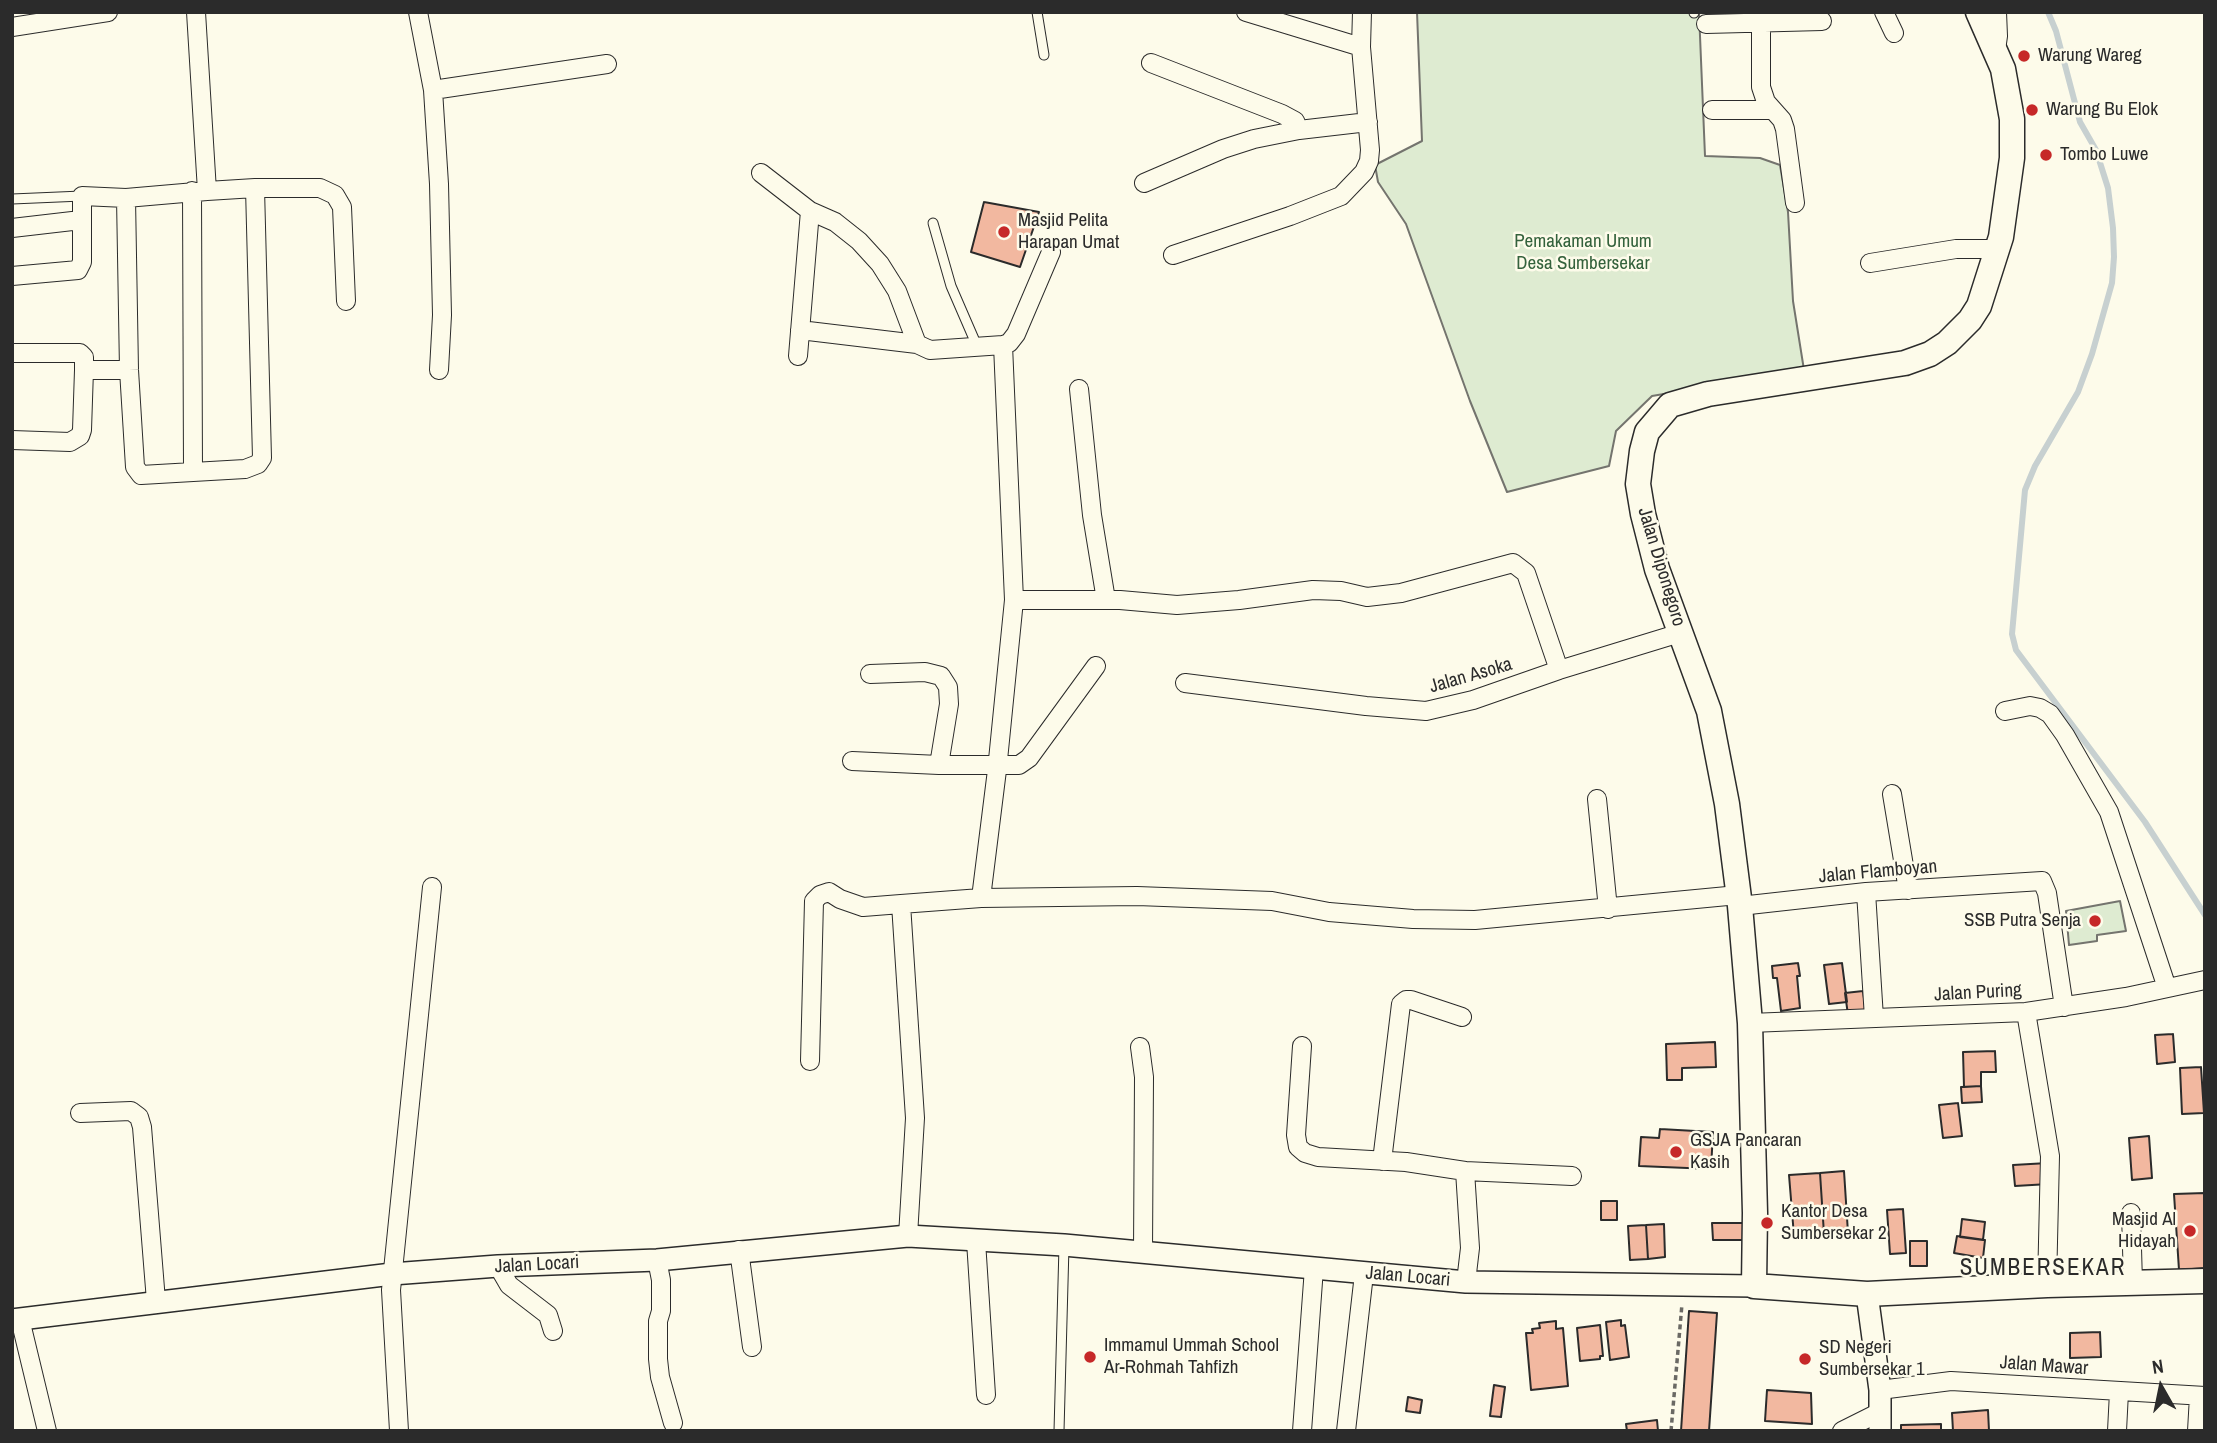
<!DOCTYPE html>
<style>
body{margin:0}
#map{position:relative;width:2217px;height:1443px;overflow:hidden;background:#fdfbea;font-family:"Archivo Narrow",sans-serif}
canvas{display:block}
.frame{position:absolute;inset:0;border:14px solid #2b2b2b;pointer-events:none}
.north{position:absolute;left:2126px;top:1352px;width:70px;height:70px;-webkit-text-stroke:5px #fdfbea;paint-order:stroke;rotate:351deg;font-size:19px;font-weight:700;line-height:28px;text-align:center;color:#2b2b2b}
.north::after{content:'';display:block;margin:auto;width:24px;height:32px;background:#2b2b2b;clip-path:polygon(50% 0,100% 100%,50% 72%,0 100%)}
</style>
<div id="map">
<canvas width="2217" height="1443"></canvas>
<div class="frame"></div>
<div class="north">N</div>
</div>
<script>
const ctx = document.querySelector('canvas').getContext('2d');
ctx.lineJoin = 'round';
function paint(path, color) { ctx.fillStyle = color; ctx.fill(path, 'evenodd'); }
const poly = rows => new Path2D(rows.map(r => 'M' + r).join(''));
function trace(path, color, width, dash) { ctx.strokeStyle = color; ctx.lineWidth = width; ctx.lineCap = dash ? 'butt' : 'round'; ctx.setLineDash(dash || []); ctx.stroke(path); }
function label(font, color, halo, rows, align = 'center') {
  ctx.font = font + ' "Archivo Narrow",sans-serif'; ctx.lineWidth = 5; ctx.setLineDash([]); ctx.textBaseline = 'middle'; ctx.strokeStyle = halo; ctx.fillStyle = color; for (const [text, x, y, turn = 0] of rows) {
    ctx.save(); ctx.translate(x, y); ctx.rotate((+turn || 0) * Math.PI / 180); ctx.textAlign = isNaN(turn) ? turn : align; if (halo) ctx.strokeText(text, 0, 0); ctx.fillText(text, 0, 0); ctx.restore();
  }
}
const green = poly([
 [1417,12,1699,12,1705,156,1760,158,1780,165,1788,212,1793,301,1804,370,1652,396,1616,431,1609,466,1507,492,1470,401,1406,224,1378,182,1375,165,1422,141,1417,12],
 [2120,901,2126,931,2097,935,2097,941,2069,945,2066,911,2120,901]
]);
paint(green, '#deebd1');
trace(green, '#74746e', 2);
trace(poly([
 [2048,12,2056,31,2080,122,2096,150,2108,188,2113,228,2114,257,2112,283,2092,354,2078,392,2035,466,2025,490,2012,634,2016,650,2145,822,2205,915]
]), '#c7d0d0', 6);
const building = poly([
 [984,202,1039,212,1020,267,971,252,984,202],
 [1798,963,1800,976,1797,976,1800,1008,1781,1011,1777,978,1773,978,1772,966,1798,963],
 [1842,963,1847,1002,1829,1004,1824,965,1842,963],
 [1863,991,1866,1013,1848,1015,1845,993,1863,991],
 [2173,1034,2175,1062,2157,1064,2155,1035,2173,1034],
 [1715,1042,1716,1067,1682,1068,1682,1080,1667,1080,1666,1044,1715,1042],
 [1995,1051,1996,1072,1981,1072,1981,1086,1964,1087,1963,1052,1995,1051],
 [2201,1067,2204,1113,2182,1114,2180,1068,2201,1067],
 [1981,1086,1982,1102,1962,1103,1961,1087,1981,1086],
 [1958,1103,1962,1136,1943,1138,1939,1105,1958,1103],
 [1660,1129,1713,1132,1711,1169,1639,1166,1641,1137,1659,1138,1660,1129],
 [2149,1136,2152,1178,2132,1180,2129,1138,2149,1136],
 [2048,1163,2049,1184,2015,1186,2013,1165,2048,1163],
 [1844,1171,1848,1233,1824,1234,1820,1173,1844,1171],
 [1820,1173,1824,1234,1794,1236,1789,1175,1820,1173],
 [2205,1193,2205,1268,2179,1270,2174,1194,2205,1193],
 [1601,1201,1617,1201,1617,1220,1601,1220,1601,1201],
 [1903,1209,1906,1253,1890,1254,1887,1210,1903,1209],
 [1962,1219,1985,1222,1983,1240,1960,1237,1962,1219],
 [1712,1223,1743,1223,1743,1240,1713,1240,1712,1223],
 [1664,1224,1665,1257,1648,1259,1646,1225,1664,1224],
 [1646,1225,1648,1259,1630,1260,1628,1226,1646,1225],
 [1957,1236,1985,1240,1983,1258,1954,1253,1957,1236],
 [1910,1241,1927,1241,1927,1266,1910,1266,1910,1241],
 [1689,1311,1717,1313,1709,1431,1681,1431,1689,1311],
 [1621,1320,1621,1326,1625,1325,1629,1357,1610,1360,1606,1322,1621,1320],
 [1556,1321,1556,1329,1563,1328,1568,1386,1531,1390,1526,1333,1533,1333,1532,1329,1540,1328,1539,1323,1556,1321],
 [1600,1325,1603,1356,1600,1356,1600,1359,1580,1361,1577,1328,1600,1325],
 [2100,1332,2101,1357,2070,1358,2070,1333,2100,1332],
 [1494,1385,1505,1387,1501,1417,1490,1416,1494,1385],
 [1767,1390,1811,1393,1812,1424,1765,1421,1767,1390],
 [1408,1397,1422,1400,1420,1413,1406,1411,1408,1397],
 [1988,1410,1989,1431,1953,1431,1952,1413,1988,1410],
 [1657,1420,1658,1431,1627,1431,1626,1424,1657,1420],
 [1941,1424,1941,1431,1901,1431,1901,1425,1941,1424]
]);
paint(building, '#f2b8a0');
trace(building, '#2b2b2b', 2);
const service = poly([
 [1037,12,1044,55],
 [1694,12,1694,13],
 [12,199,82,196],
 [933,223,951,286,977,346],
 [1059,1431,1064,1246]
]);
const minor = poly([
 [418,12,433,90,607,64],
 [1246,12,1361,47],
 [1761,12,1761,87,1766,102,1782,120,1785,129,1795,203],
 [1884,12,1894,33],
 [1706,24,1822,21],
 [12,27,108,12],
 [1996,50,1998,36,1997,12],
 [1151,63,1282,114,1295,121,1299,130],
 [433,90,439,184,442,315,439,370],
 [1712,110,1772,110],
 [761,173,810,211,835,222,859,241,880,264,897,291,917,344],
 [1144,183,1223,149,1254,139,1299,130,1368,122],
 [255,188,320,188,335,195,342,207,346,301],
 [192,191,193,472],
 [126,198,129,370,135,467,141,475,245,469,258,464,262,458,255,188,207,191],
 [12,228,81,220],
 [1173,255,1290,216,1341,196,1364,172,1369,161,1370,150,1361,47,1362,12],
 [1870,263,1956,249,1997,249],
 [12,276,78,270,82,262,82,196,126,198,207,191,196,12],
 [800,330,917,344,930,350,1003,345],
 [12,353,80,353,84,357,84,370,129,370],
 [798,356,810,211],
 [1079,389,1092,515,1106,600],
 [12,440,70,442,80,436,82,430,84,370],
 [1014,600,1120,600,1177,605,1239,600,1313,590,1341,591,1367,597,1401,593,1513,563,1526,573,1559,670],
 [870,674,925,672,941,676,948,687,949,704,939,765],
 [1185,683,1366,706,1426,711,1473,700,1559,670,1680,633],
 [2005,711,2030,706,2040,708,2050,714,2065,735,2109,812,2167,988],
 [852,761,939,765,1019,765,1029,758,1096,666],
 [1892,794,1908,890],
 [1597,799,1608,909],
 [1866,892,1874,1018],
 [981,898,997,770,1014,600,1003,345,1009,343,1016,334,1051,252],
 [1740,906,1866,892,2042,881,2047,893,2064,1007],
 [2026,1012,2050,1156,2047,1285],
 [1750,1023,2026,1012,2126,997,2205,980],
 [1302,1046,1296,1135,1298,1147,1305,1153,1318,1157,1406,1162,1465,1171,1470,1248,1466,1282],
 [1140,1047,1144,1077,1143,1252],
 [810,1061,814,901,820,895,829,892,840,899,863,907,901,904],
 [80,1113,131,1111,139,1117,142,1127,156,1301],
 [1382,1161,1401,1004,1406,1000,1411,1000,1462,1017],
 [1465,1171,1572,1176],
 [2131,1213,2133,1283],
 [908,1236,915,1118,901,904,981,898,1137,896,1272,901,1329,912,1413,919,1475,920,1738,895],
 [976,1241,986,1395],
 [739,1250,752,1347],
 [657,1260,661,1280,661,1311,658,1321,658,1359,660,1377,673,1423],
 [498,1266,509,1285,548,1315,553,1331],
 [20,1319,47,1431],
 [1880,1390,1951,1381,2205,1396],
 [399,1431,391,1290,432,887],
 [1302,1431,1314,1268],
 [1346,1431,1364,1274],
 [1842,1431,1880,1412],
 [2117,1431,2119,1392],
 [2197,1431,2199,1396]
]);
const tertiary = poly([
 [1867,1294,1880,1390,1880,1431],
 [12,1320,392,1274,498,1266,657,1260,908,1236,1064,1245,1466,1282,1754,1286]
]);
const secondary = poly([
 [1978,12,2003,69,2012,119,2012,158,2001,237,1979,306,1970,320,1947,343,1930,354,1905,363,1708,394,1670,405,1647,432,1642,451,1638,484,1643,514,1657,569,1709,711,1727,804,1740,906,1750,1023,1755,1213,1754,1286,1867,1294,2047,1285,2205,1281]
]);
trace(service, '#2b2b2b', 11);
trace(minor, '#2b2b2b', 20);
trace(tertiary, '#2b2b2b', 24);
trace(secondary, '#2b2b2b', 27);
trace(poly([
 [1671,1431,1682,1304]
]), '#6a6964', 3.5, [5, 3.5]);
trace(service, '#fdfbea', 9);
trace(minor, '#fdfbea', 18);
trace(tertiary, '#fdfbea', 21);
trace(secondary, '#fdfbea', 24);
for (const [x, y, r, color] of [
 [2024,56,7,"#c62828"],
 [2032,110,7,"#c62828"],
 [2046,155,7,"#c62828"],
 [1004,232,7,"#c62828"],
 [2095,921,7,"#c62828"],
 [1676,1152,7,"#c62828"],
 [1767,1223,7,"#c62828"],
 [2190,1231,7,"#c62828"],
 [1090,1357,7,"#c62828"],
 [1805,1359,7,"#c62828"]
]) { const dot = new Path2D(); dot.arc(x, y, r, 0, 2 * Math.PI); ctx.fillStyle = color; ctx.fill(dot); trace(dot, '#fdfbea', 2.5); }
label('19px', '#2b2b2b', '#fdfbea', [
 ["Warung Wareg",2038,56],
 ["Warung Bu Elok",2046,110],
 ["Tombo Luwe",2060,155],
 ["Masjid Pelita",1018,221],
 ["Harapan Umat",1018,243],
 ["SSB Putra Senja",2081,921,"right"],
 ["GSJA Pancaran",1690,1141],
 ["Kasih",1690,1163],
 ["Kantor Desa",1781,1212],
 ["Sumbersekar 2",1781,1234],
 ["Masjid Al",2176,1220,"right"],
 ["Hidayah",2176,1242,"right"],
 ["Immamul Ummah School",1104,1346],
 ["Ar-Rohmah Tahfizh",1104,1368],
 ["SD Negeri",1819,1348],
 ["Sumbersekar 1",1819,1370]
], 'left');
label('19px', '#34623c', '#fdfbea', [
 ["Pemakaman Umum",1583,242],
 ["Desa Sumbersekar",1583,264]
]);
label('19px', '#2b2b2b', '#fdfbea', [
 ["Jalan Diponegoro",1661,567,73],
 ["Jalan Asoka",1471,676,-16],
 ["Jalan Flamboyan",1878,872,-5],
 ["Jalan Puring",1978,993,-3],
 ["Jalan Locari",537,1265,-3],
 ["Jalan Locari",1408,1277,5],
 ["Jalan Mawar",2044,1366,4]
]);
ctx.letterSpacing = '2px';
label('23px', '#2b2b2b', '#fdfbea', [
 ["SUMBERSEKAR",2043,1269]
]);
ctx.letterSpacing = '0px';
</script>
